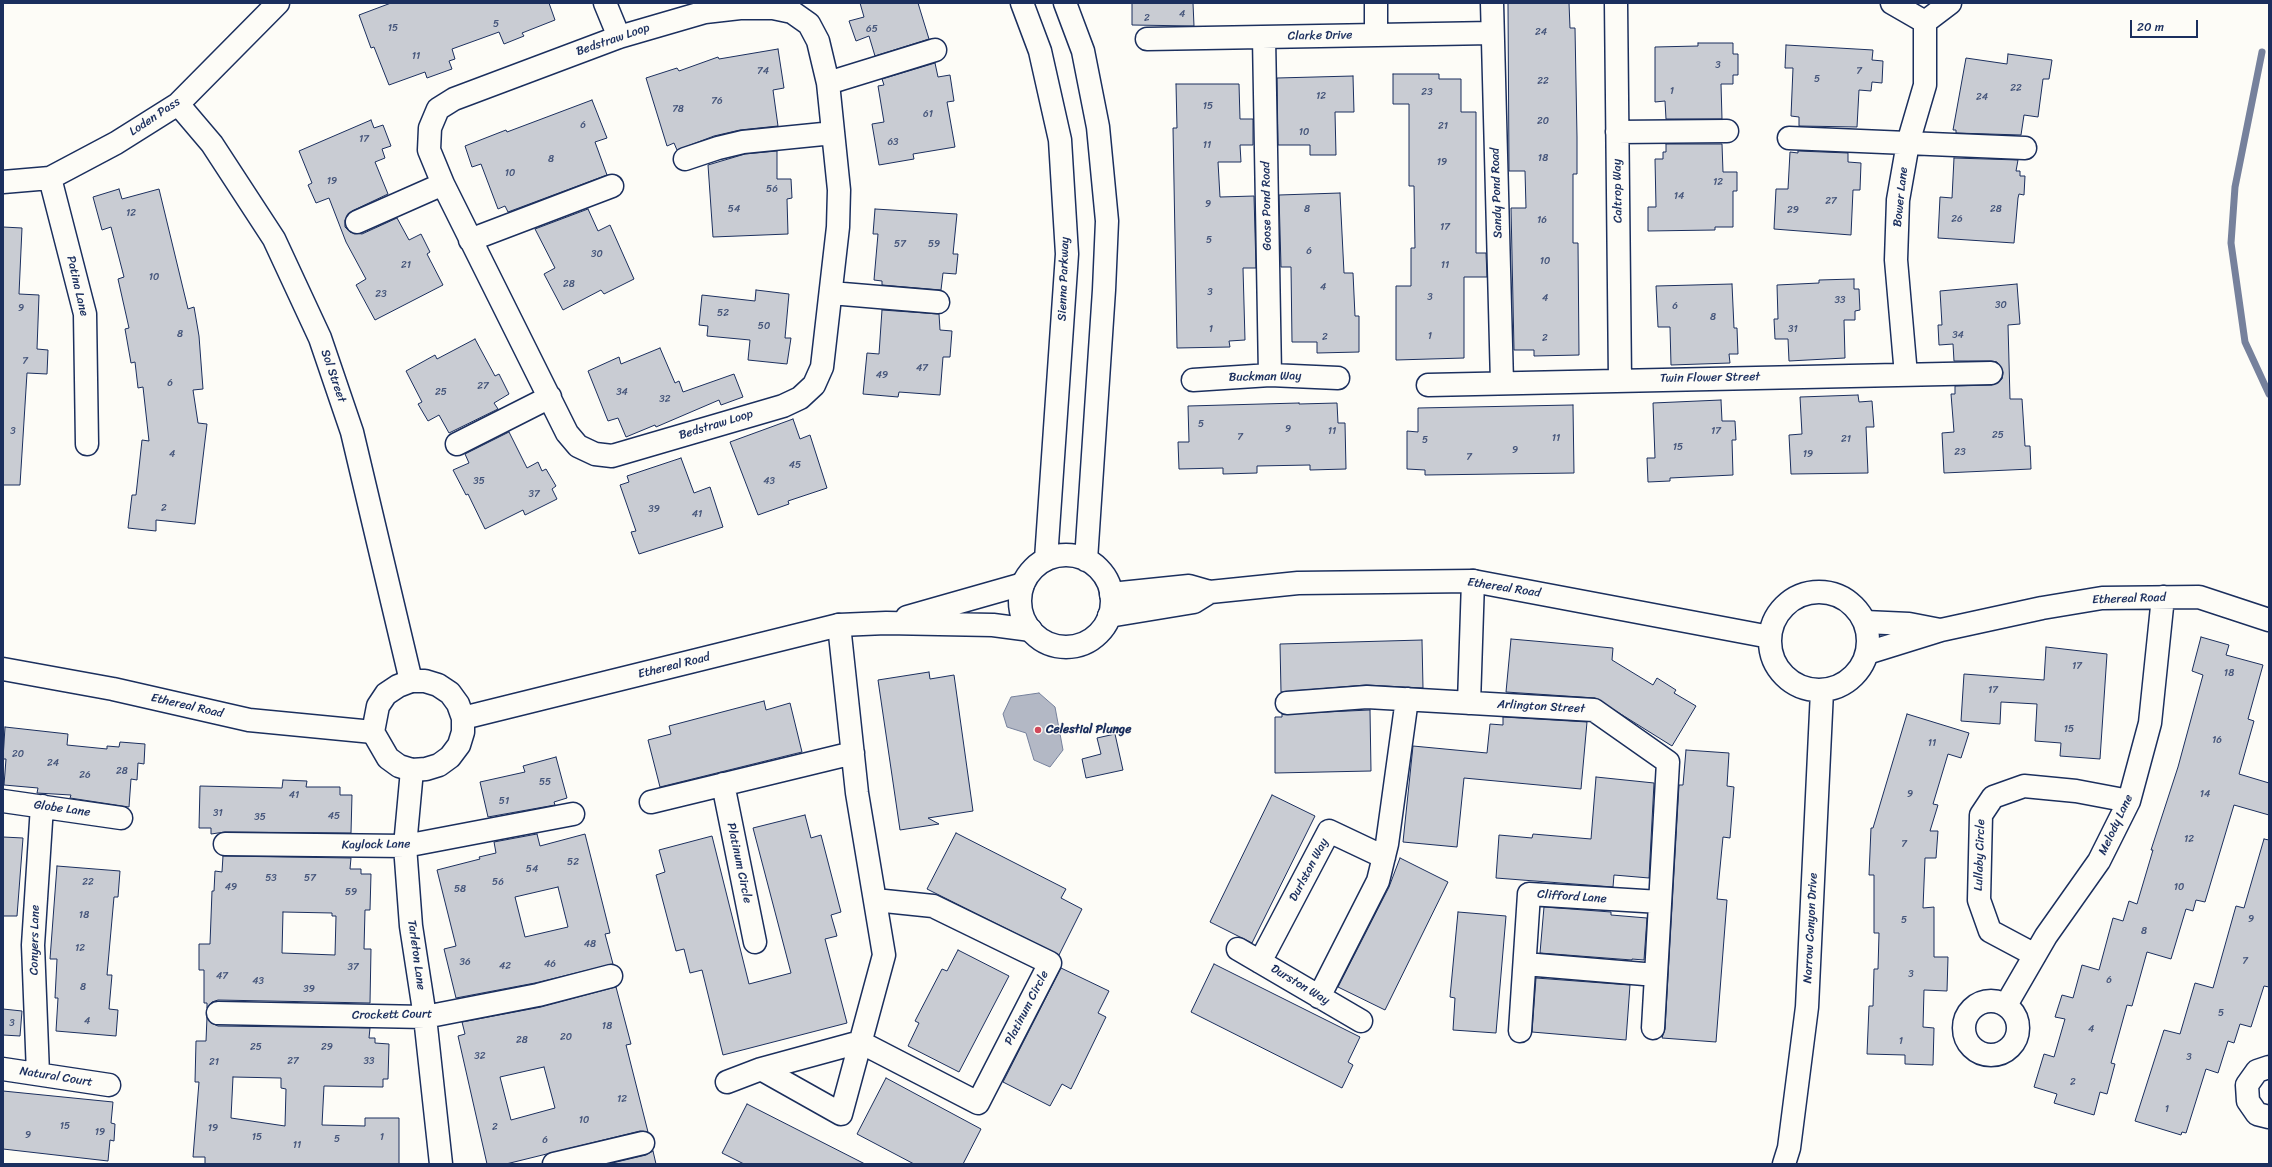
<!DOCTYPE html>
<style>
body{margin:0}
#map{position:relative;width:2272px;height:1167px;overflow:hidden;background:#fdfcf7;font-family:Sriracha,sans-serif}
canvas{display:block}
.frame{position:absolute;inset:0;border:4px solid #1b2f5e;pointer-events:none}
.scale{position:absolute;left:2130px;top:20px;width:68px;height:18px;box-sizing:border-box;border:2px solid #1b2f5e;border-top:0;padding-left:5px;font-size:12px;line-height:14px;white-space:nowrap;color:#1b2f5e;-webkit-text-stroke:3px #fdfcf7;paint-order:stroke}
</style>
<div id="map">
<canvas width="2272" height="1167"></canvas>
<div class="frame"></div>
<div class="scale">20 m</div>
</div>
<script>
const ctx = document.querySelector('canvas').getContext('2d');
ctx.lineJoin = 'round';
function paint(path, color) { ctx.fillStyle = color; ctx.fill(path, 'evenodd'); }
const poly = rows => new Path2D(rows.map(r => 'M' + r).join(''));
function trace(path, color, width, dash) { ctx.strokeStyle = color; ctx.lineWidth = width; ctx.lineCap = dash ? 'butt' : 'round'; ctx.setLineDash(dash || []); ctx.stroke(path); }
function label(font, color, halo, rows, align = 'center') {
  ctx.font = font + ' Sriracha,sans-serif'; ctx.lineWidth = 3; ctx.setLineDash([]); ctx.textBaseline = 'middle'; ctx.strokeStyle = halo; ctx.fillStyle = color; for (const [text, x, y, turn = 0] of rows) {
    ctx.save(); ctx.translate(x, y); ctx.rotate((+turn || 0) * Math.PI / 180); ctx.textAlign = isNaN(turn) ? turn : align; if (halo) ctx.strokeText(text, 0, 0); ctx.fillText(text, 0, 0); ctx.restore();
  }
}
const water = poly([
 [1039,693,1055,707,1063,750,1050,767,1034,760,1026,733,1007,727,1003,714,1011,697,1039,693]
]);
paint(water, '#b3b8c5');
trace(water, '#76819c', 1);
trace(poly([
 [2262,52,2235,187,2231,243,2245,342,2269,394]
]), '#76819c', 7);
const building = poly([
 [391,3,549,3,555,20,522,33,524,36,504,44,499,32,452,49,455,59,449,61,452,69,427,78,425,72,389,85,374,47,371,48,359,15,391,3],
 [860,3,918,3,929,39,875,56,869,36,856,41,849,21,864,17,860,3],
 [1132,3,1193,3,1194,26,1132,25,1132,3],
 [1508,3,1569,3,1570,28,1575,28,1577,137,1577,174,1573,174,1573,243,1578,243,1579,355,1534,356,1534,350,1514,350,1511,208,1526,208,1525,171,1509,171,1508,3],
 [1698,43,1733,43,1733,54,1738,54,1738,75,1733,75,1733,84,1721,84,1722,119,1666,119,1665,101,1655,102,1655,47,1698,46,1698,43],
 [1786,45,1873,50,1872,60,1883,61,1882,83,1872,82,1871,91,1859,90,1857,127,1799,126,1799,117,1791,116,1793,68,1785,68,1786,45],
 [778,49,784,88,773,90,778,126,740,130,714,136,677,150,674,143,667,146,646,78,677,68,679,71,718,57,719,59,778,49],
 [2008,54,2052,60,2049,79,2043,79,2038,117,2024,115,2021,135,1956,133,1956,130,1953,130,1966,58,2007,64,2008,54],
 [935,63,938,77,950,75,954,101,947,102,955,147,913,154,914,159,879,165,872,124,884,122,878,86,884,85,882,79,935,63],
 [1393,74,1439,74,1439,79,1461,79,1461,112,1476,112,1476,253,1486,253,1487,277,1464,277,1464,358,1396,360,1396,286,1411,286,1411,248,1415,248,1414,186,1409,186,1409,104,1393,104,1393,74],
 [1353,76,1354,112,1335,112,1336,155,1310,155,1310,145,1278,145,1277,78,1353,76],
 [1176,84,1239,84,1240,119,1253,119,1253,145,1240,145,1241,162,1218,162,1220,197,1254,196,1256,268,1243,268,1245,340,1229,341,1230,347,1177,348,1173,128,1177,128,1176,84],
 [592,100,607,138,595,142,607,175,508,212,505,206,498,209,481,164,472,167,465,146,506,130,507,132,592,100],
 [371,120,374,128,383,125,391,146,382,149,385,158,375,162,388,194,352,211,345,220,345,227,350,232,362,234,397,218,409,240,421,234,430,252,427,254,443,285,375,320,356,285,366,279,346,242,329,198,316,203,308,185,312,183,299,151,371,120],
 [1666,144,1722,144,1723,172,1737,172,1737,191,1733,191,1733,227,1715,227,1715,230,1648,231,1648,207,1656,207,1655,159,1663,159,1663,152,1666,152,1666,144],
 [777,151,777,179,791,179,792,198,787,199,788,234,713,237,708,165,745,154,777,151],
 [1798,151,1848,153,1848,162,1861,163,1860,190,1853,190,1851,235,1774,229,1776,189,1788,189,1790,152,1798,153,1798,151],
 [1954,158,2018,160,2016,171,2020,171,2020,176,2025,176,2024,195,2019,194,2018,198,2014,243,1938,238,1940,197,1952,198,1954,158],
 [119,189,122,199,159,189,188,309,194,307,199,336,203,389,193,390,198,423,207,424,195,524,156,520,156,531,128,528,132,495,136,495,142,440,149,441,143,387,138,388,135,362,131,363,125,329,129,328,118,279,124,277,111,227,102,230,93,197,119,189],
 [1340,193,1344,273,1353,273,1355,316,1359,316,1359,352,1317,353,1317,342,1292,342,1291,267,1281,267,1279,195,1340,193],
 [588,209,598,231,610,225,634,279,604,294,601,290,563,310,544,274,555,268,535,229,588,209],
 [875,209,957,214,953,254,958,254,956,274,943,273,941,290,882,285,882,281,874,280,878,234,873,234,875,209],
 [3,227,22,228,19,294,39,295,37,349,48,350,47,374,27,373,20,485,3,485,3,227],
 [1854,279,1854,289,1859,289,1860,310,1855,311,1855,320,1844,320,1845,358,1789,361,1788,339,1775,339,1774,319,1778,319,1777,285,1819,283,1819,280,1854,279],
 [1732,284,1734,328,1737,328,1738,354,1729,354,1730,363,1671,365,1670,327,1658,327,1656,286,1732,284],
 [2017,284,2020,324,2008,325,2010,399,2022,399,2025,446,2030,446,2031,469,1944,473,1942,433,1954,432,1951,394,1955,394,1955,386,1992,385,2002,379,2003,372,1997,362,1991,361,1954,361,1953,344,1939,345,1938,325,1942,325,1940,291,2017,284],
 [756,290,789,294,785,338,791,338,787,364,748,360,750,340,707,336,708,326,699,325,702,295,755,301,756,290],
 [882,310,939,314,940,330,952,331,950,357,943,357,940,395,899,392,898,397,863,394,867,353,879,354,882,310],
 [475,339,495,376,499,374,509,394,494,403,498,409,449,433,439,415,428,421,418,404,422,402,406,371,435,355,437,359,475,339],
 [660,348,675,383,679,381,683,392,734,374,743,397,721,405,719,400,656,427,655,425,626,437,618,418,608,421,588,371,619,357,621,364,660,348],
 [1858,395,1859,402,1872,401,1874,427,1866,427,1868,473,1791,474,1789,435,1802,434,1800,397,1858,395],
 [1721,400,1722,421,1735,421,1736,440,1732,440,1733,475,1670,478,1670,481,1648,482,1647,458,1655,458,1653,403,1721,400],
 [1299,403,1299,404,1337,403,1338,423,1345,423,1346,469,1310,470,1310,465,1257,466,1257,473,1223,474,1223,468,1179,469,1178,442,1189,442,1188,406,1299,403],
 [1573,405,1574,473,1425,475,1425,470,1407,469,1407,431,1418,432,1418,408,1573,405],
 [793,419,800,439,810,435,827,488,788,501,789,504,758,515,730,442,793,419],
 [509,432,527,468,538,462,542,471,546,469,556,486,552,489,557,499,525,515,523,510,485,529,468,494,466,495,453,470,469,463,465,454,509,432],
 [681,458,694,493,710,487,723,527,639,554,631,532,636,531,620,485,629,482,627,476,681,458],
 [2201,637,2229,645,2226,655,2263,665,2248,719,2254,721,2239,774,2269,783,2269,815,2234,805,2205,902,2196,900,2193,911,2186,909,2171,959,2147,952,2132,1006,2127,1005,2111,1063,2115,1064,2107,1094,2100,1092,2094,1115,2054,1103,2057,1094,2034,1087,2044,1054,2054,1057,2065,1019,2055,1017,2062,995,2073,998,2082,965,2099,970,2113,918,2123,921,2129,901,2137,904,2153,850,2151,850,2178,767,2203,675,2192,671,2201,637],
 [1511,639,1613,648,1612,660,1653,685,1657,678,1676,690,1674,693,1696,706,1672,746,1595,698,1506,692,1511,639],
 [1422,640,1423,688,1366,685,1281,692,1280,644,1422,640],
 [2046,647,2107,654,2100,759,2060,756,2061,743,2035,741,2037,704,2001,702,2000,724,1961,721,1964,674,2044,680,2046,647],
 [929,672,930,679,954,675,973,811,928,818,939,824,900,830,878,680,929,672],
 [764,701,766,710,790,703,802,752,660,787,648,740,671,734,669,726,764,701],
 [1370,710,1371,771,1275,773,1275,717,1282,717,1282,714,1370,710],
 [1907,714,1969,733,1961,758,1948,754,1933,804,1938,805,1930,831,1938,831,1936,858,1925,858,1923,908,1934,907,1934,957,1948,957,1947,991,1924,990,1923,1027,1934,1028,1933,1065,1905,1064,1905,1055,1867,1054,1869,1006,1873,1006,1874,969,1878,969,1879,933,1874,933,1874,875,1869,875,1871,828,1873,828,1907,714],
 [1503,717,1587,722,1581,789,1464,778,1457,847,1403,842,1413,746,1487,753,1490,724,1503,725,1503,717],
 [5,727,68,734,67,745,107,749,107,746,119,747,120,742,145,744,144,764,138,763,137,780,131,779,129,807,70,798,71,795,37,793,38,788,4,785,6,759,3,759,5,727],
 [1115,734,1123,770,1086,778,1082,759,1101,754,1097,738,1115,734],
 [1686,750,1729,753,1727,786,1734,787,1730,838,1723,837,1717,899,1727,900,1716,1042,1662,1038,1665,1029,1679,785,1683,785,1686,750],
 [556,757,567,798,554,802,555,805,488,817,480,782,525,772,523,766,556,757],
 [1596,777,1654,783,1649,878,1614,875,1613,887,1496,878,1499,835,1532,838,1533,834,1591,839,1596,777],
 [283,780,307,781,306,787,340,787,340,795,352,795,351,833,225,832,211,834,211,828,199,828,200,786,282,788,283,780],
 [1272,795,1315,816,1252,943,1210,922,1272,795],
 [805,815,811,838,821,835,841,912,831,915,837,936,825,939,847,1023,723,1055,702,970,690,973,684,949,676,951,656,875,665,872,659,850,712,836,749,984,791,973,753,828,805,815],
 [956,833,1066,889,1061,898,1082,909,1059,955,927,889,956,833],
 [537,834,540,846,585,834,610,933,605,934,613,964,535,983,456,998,444,949,456,946,437,870,480,859,479,857,496,853,494,842,537,834],
 [558,887,568,927,525,937,515,897,558,887],
 [3,837,23,838,17,916,3,916,3,837],
 [2264,839,2269,840,2269,987,2264,986,2251,1027,2240,1024,2234,1043,2228,1041,2218,1073,2206,1069,2186,1133,2182,1132,2181,1135,2135,1121,2164,1030,2180,1034,2195,983,2213,988,2236,906,2244,908,2264,839],
 [223,856,351,858,350,869,361,869,361,874,371,874,370,910,365,910,364,949,371,949,370,1003,218,1000,212,1002,207,1008,207,1003,204,1003,204,970,199,970,199,944,210,944,212,891,214,891,215,871,222,872,223,856],
 [283,912,332,913,332,916,336,916,335,955,282,953,283,912],
 [1400,858,1448,882,1385,1010,1338,987,1389,887,1400,858],
 [57,866,120,871,118,897,114,897,107,975,112,975,109,1009,118,1010,116,1036,56,1031,58,998,55,998,57,959,50,959,57,866],
 [1544,907,1611,912,1611,915,1647,918,1644,960,1632,959,1632,960,1540,953,1544,907],
 [1458,912,1506,916,1496,1033,1453,1030,1455,998,1450,997,1458,912],
 [958,950,1009,976,959,1072,908,1046,919,1023,915,1021,942,969,947,971,958,950],
 [1214,964,1360,1037,1348,1062,1353,1065,1342,1088,1191,1012,1214,964],
 [1061,968,1109,991,1098,1013,1106,1017,1071,1089,1062,1084,1050,1106,1003,1082,1061,968],
 [1536,978,1630,985,1626,1040,1532,1032,1536,978],
 [616,987,631,1044,626,1045,648,1132,640,1131,506,1164,487,1164,458,1036,465,1034,462,1022,541,1007,616,987],
 [544,1067,555,1108,511,1120,500,1077,544,1067],
 [3,1009,22,1011,20,1036,3,1035,3,1009],
 [207,1017,211,1023,218,1026,370,1028,369,1038,375,1038,375,1043,389,1044,388,1079,383,1079,383,1087,324,1086,322,1125,365,1126,365,1118,399,1118,399,1164,205,1164,205,1157,193,1157,199,1082,195,1082,196,1041,206,1041,207,1017],
 [233,1077,281,1078,281,1088,286,1089,285,1126,231,1118,233,1077],
 [886,1078,981,1129,963,1164,914,1164,857,1134,886,1078],
 [3,1091,113,1102,111,1123,115,1124,114,1141,110,1140,108,1161,3,1149,3,1091],
 [747,1104,865,1164,744,1164,722,1153,747,1104],
 [653,1151,656,1164,608,1164,646,1155,653,1151]
]);
paint(building, '#c9ccd3');
trace(building, '#1b2f5e', 1);
const minor = poly([
 [605,3,619,37],
 [1376,3,1376,35],
 [1492,3,1502,383],
 [1616,3,1620,380],
 [1892,3,1925,22,1925,85,1908,143,1898,200,1896,260,1906,375],
 [740,8,773,8,792,12,809,24,818,41,828,83,839,190,838,227,822,367,814,385,800,398,783,406,612,456,595,454,578,446,567,433,443,184,429,150,430,128,438,109,454,99,619,37,705,12,740,8],
 [1925,22,1950,3],
 [1264,37,1270,375],
 [1147,39,1492,33],
 [828,83,935,50],
 [178,104,212,144,274,239,320,338,352,432,411,681],
 [1617,132,1727,131],
 [1789,138,2025,148],
 [685,159,718,148,743,142,833,133],
 [50,178,85,314,87,444],
 [3,182,50,178,116,143,178,104,278,3],
 [357,222,443,184],
 [470,240,612,186],
 [831,293,938,302],
 [1193,380,1270,375,1338,378],
 [1428,385,1991,373],
 [457,444,550,397],
 [1865,622,1909,624,1940,630],
 [1867,653,1941,630,2042,608,2102,598,2199,597,2269,620],
 [3,669,113,689,249,720,373,732],
 [1287,703,1367,697,1594,710,1668,762,1653,1028],
 [1469,703,1473,581],
 [412,770,405,846,411,926,425,1017,441,1164],
 [723,784,755,942],
 [3,801,121,818],
 [651,802,853,753],
 [225,844,405,846,573,814],
 [1238,949,1361,1021],
 [2035,955,1990,931,1979,900,1981,815,1993,797,2024,786,2076,791,2129,801],
 [1260,962,1329,831,1384,857],
 [1525,964,1656,975],
 [1319,997,1378,881,1387,844,1407,699],
 '1964 1028a27 27 0 1 1 54 0a27 27 0 1 1-54 0Z',
 [2006,1005,2046,936,2099,861,2129,801,2150,723,2163,597],
 [218,1013,425,1017,538,995,611,976],
 [1520,1031,1529,894,1660,902],
 [2269,1067,2257,1071,2247,1085,2248,1101,2257,1114,2269,1117],
 [3,1069,109,1085],
 [761,1069,841,1114,884,955,857,793,839,625],
 [38,1074,33,945,42,806],
 [727,1082,761,1069,860,1042,978,1103,1050,963,933,906,875,900],
 [554,1164,643,1143]
]);
const tertiary = poly([
 '1770 641a49 49 0 1 1 98 0a49 49 0 1 1-98 0Z',
 [1111,594,1189,586,1210,592,1298,583,1473,581,1770,637],
 [1109,616,1194,602,1210,592],
 [907,617,1023,584],
 [411,681,425,681,438,685,450,693,458,704,463,718,463,732,459,745,450,757,439,765,426,769,412,770,399,766,388,758,373,732,378,706,386,694,398,686,411,681],
 [463,718,839,625,886,623,993,625,1031,630],
 [1784,1164,1789,1148,1807,1007,1822,691]
]);
const secondary = poly([
 [1022,3,1040,51,1060,140,1067,254,1046,559],
 [1065,3,1083,51,1098,127,1107,221,1104,290,1086,560],
 '1020 601a46 46 0 1 1 92 0a46 46 0 1 1-92 0Z'
]);
trace(minor, '#1b2f5e', 25);
trace(tertiary, '#1b2f5e', 25);
trace(secondary, '#1b2f5e', 25);
trace(minor, '#fdfcf7', 22);
trace(tertiary, '#fdfcf7', 22);
trace(secondary, '#fdfcf7', 22);
for (const [x, y, r, color] of [
 [1038,730,4,"#d1495b"]
]) { const dot = new Path2D(); dot.arc(x, y, r, 0, 2 * Math.PI); ctx.fillStyle = color; ctx.fill(dot); trace(dot, '#fdfcf7', 1.5); }
label('10px', '#46567b', null, [
 ["4",1182,14],
 ["2",1147,18],
 ["5",496,24],
 ["15",393,28],
 ["65",872,29],
 ["24",1541,32],
 ["11",416,56],
 ["3",1718,65],
 ["74",763,71],
 ["7",1859,71],
 ["5",1817,79],
 ["22",1543,81],
 ["22",2016,88],
 ["1",1672,91],
 ["23",1427,92],
 ["12",1321,96],
 ["24",1982,97],
 ["76",717,101],
 ["15",1208,106],
 ["78",678,109],
 ["61",928,114],
 ["20",1543,121],
 ["6",583,125],
 ["21",1443,126],
 ["10",1304,132],
 ["17",364,139],
 ["63",893,142],
 ["11",1207,145],
 ["18",1543,158],
 ["8",551,159],
 ["19",1442,162],
 ["10",510,173],
 ["19",332,181],
 ["12",1718,182],
 ["56",772,189],
 ["14",1679,196],
 ["27",1831,201],
 ["9",1208,204],
 ["54",734,209],
 ["8",1307,209],
 ["28",1996,209],
 ["29",1793,210],
 ["12",131,213],
 ["26",1957,219],
 ["16",1542,220],
 ["17",1445,227],
 ["5",1209,240],
 ["57",900,244],
 ["59",934,244],
 ["6",1309,251],
 ["30",597,254],
 ["10",1545,261],
 ["21",406,265],
 ["11",1445,265],
 ["10",154,277],
 ["28",569,284],
 ["4",1323,287],
 ["3",1210,292],
 ["23",381,294],
 ["3",1430,297],
 ["4",1545,298],
 ["33",1840,300],
 ["30",2001,305],
 ["6",1675,306],
 ["9",21,308],
 ["52",723,313],
 ["8",1713,317],
 ["50",764,326],
 ["1",1211,329],
 ["31",1793,329],
 ["8",180,334],
 ["34",1958,335],
 ["1",1430,336],
 ["2",1325,337],
 ["2",1545,338],
 ["7",25,361],
 ["47",922,368],
 ["49",882,375],
 ["6",170,383],
 ["27",483,386],
 ["25",441,392],
 ["34",622,392],
 ["32",665,399],
 ["5",1201,424],
 ["9",1288,429],
 ["3",13,431],
 ["11",1332,431],
 ["17",1716,431],
 ["25",1998,435],
 ["7",1240,437],
 ["11",1556,438],
 ["21",1846,439],
 ["5",1425,440],
 ["15",1678,447],
 ["9",1515,450],
 ["23",1960,452],
 ["4",172,454],
 ["19",1808,454],
 ["7",1469,457],
 ["45",795,465],
 ["35",479,481],
 ["43",769,481],
 ["37",534,494],
 ["2",164,508],
 ["39",654,509],
 ["41",697,514],
 ["17",2077,666],
 ["18",2229,673],
 ["17",1993,690],
 ["15",2069,729],
 ["16",2217,740],
 ["11",1932,743],
 ["20",18,754],
 ["24",53,763],
 ["28",122,771],
 ["26",85,775],
 ["55",545,782],
 ["9",1910,794],
 ["14",2205,794],
 ["41",294,795],
 ["51",504,801],
 ["31",218,813],
 ["45",334,816],
 ["35",260,817],
 ["12",2189,839],
 ["7",1904,844],
 ["52",573,862],
 ["54",532,869],
 ["53",271,878],
 ["57",310,878],
 ["22",88,882],
 ["56",498,882],
 ["49",231,887],
 ["10",2179,887],
 ["58",460,889],
 ["59",351,892],
 ["18",84,915],
 ["9",2251,919],
 ["5",1904,920],
 ["8",2144,931],
 ["48",590,944],
 ["12",80,948],
 ["7",2245,961],
 ["36",465,962],
 ["46",550,964],
 ["42",505,966],
 ["37",353,967],
 ["3",1911,974],
 ["47",222,976],
 ["6",2109,980],
 ["43",258,981],
 ["8",83,987],
 ["39",309,989],
 ["5",2221,1013],
 ["4",87,1021],
 ["3",12,1023],
 ["18",607,1026],
 ["4",2091,1029],
 ["20",566,1037],
 ["28",522,1040],
 ["1",1901,1041],
 ["25",256,1047],
 ["29",327,1047],
 ["32",480,1056],
 ["3",2189,1057],
 ["27",293,1061],
 ["33",369,1061],
 ["21",214,1062],
 ["2",2073,1082],
 ["12",622,1099],
 ["1",2167,1109],
 ["10",584,1120],
 ["15",65,1126],
 ["2",495,1127],
 ["19",213,1128],
 ["19",100,1132],
 ["9",28,1135],
 ["15",257,1137],
 ["1",382,1137],
 ["5",337,1139],
 ["6",545,1140],
 ["11",297,1145]
]);
label('12px', '#1b2f5e', '#fdfcf7', [
 ["Clarke Drive",1320,36,-1],
 ["Bedstraw Loop",613,40,-19],
 ["Loden Pass",155,117,-34],
 ["Caltrop Way",1618,191,-91],
 ["Sandy Pond Road",1497,193,-92],
 ["Bower Lane",1901,197,-84],
 ["Goose Pond Road",1267,206,-91],
 ["Sienna Parkway",1064,279,-88],
 ["Patina Lane",77,286,77],
 ["Sol Street",333,376,71],
 ["Buckman Way",1265,377,-1],
 ["Twin Flower Street",1710,378,-1],
 ["Bedstraw Loop",716,425,-17],
 ["Ethereal Road",1504,588,9],
 ["Ethereal Road",2129,599,-2],
 ["Ethereal Road",674,666,-14],
 ["Ethereal Road",187,706,13],
 ["Arlington Street",1541,707,3],
 ["Globe Lane",62,809,8],
 ["Melody Lane",2116,825,-65],
 ["Kaylock Lane",376,845,-1],
 ["Lullaby Circle",1980,855,-88],
 ["Platinum Circle",739,863,78],
 ["Durlston Way",1309,870,-62],
 ["Clifford Lane",1572,897,4],
 ["Narrow Canyon Drive",1811,928,-87],
 ["Conyers Lane",35,940,-89],
 ["Tarleton Lane",416,955,82],
 ["Durston Way",1300,985,31],
 ["Platinum Circle",1027,1008,-63],
 ["Crockett Court",392,1015,-1],
 ["Natural Court",56,1077,9]
]);
label('bold 12px', '#1b2f5e', '#fdfcf7', [
 ["Celestial Plunge",1046,730]
], 'left');
</script>
